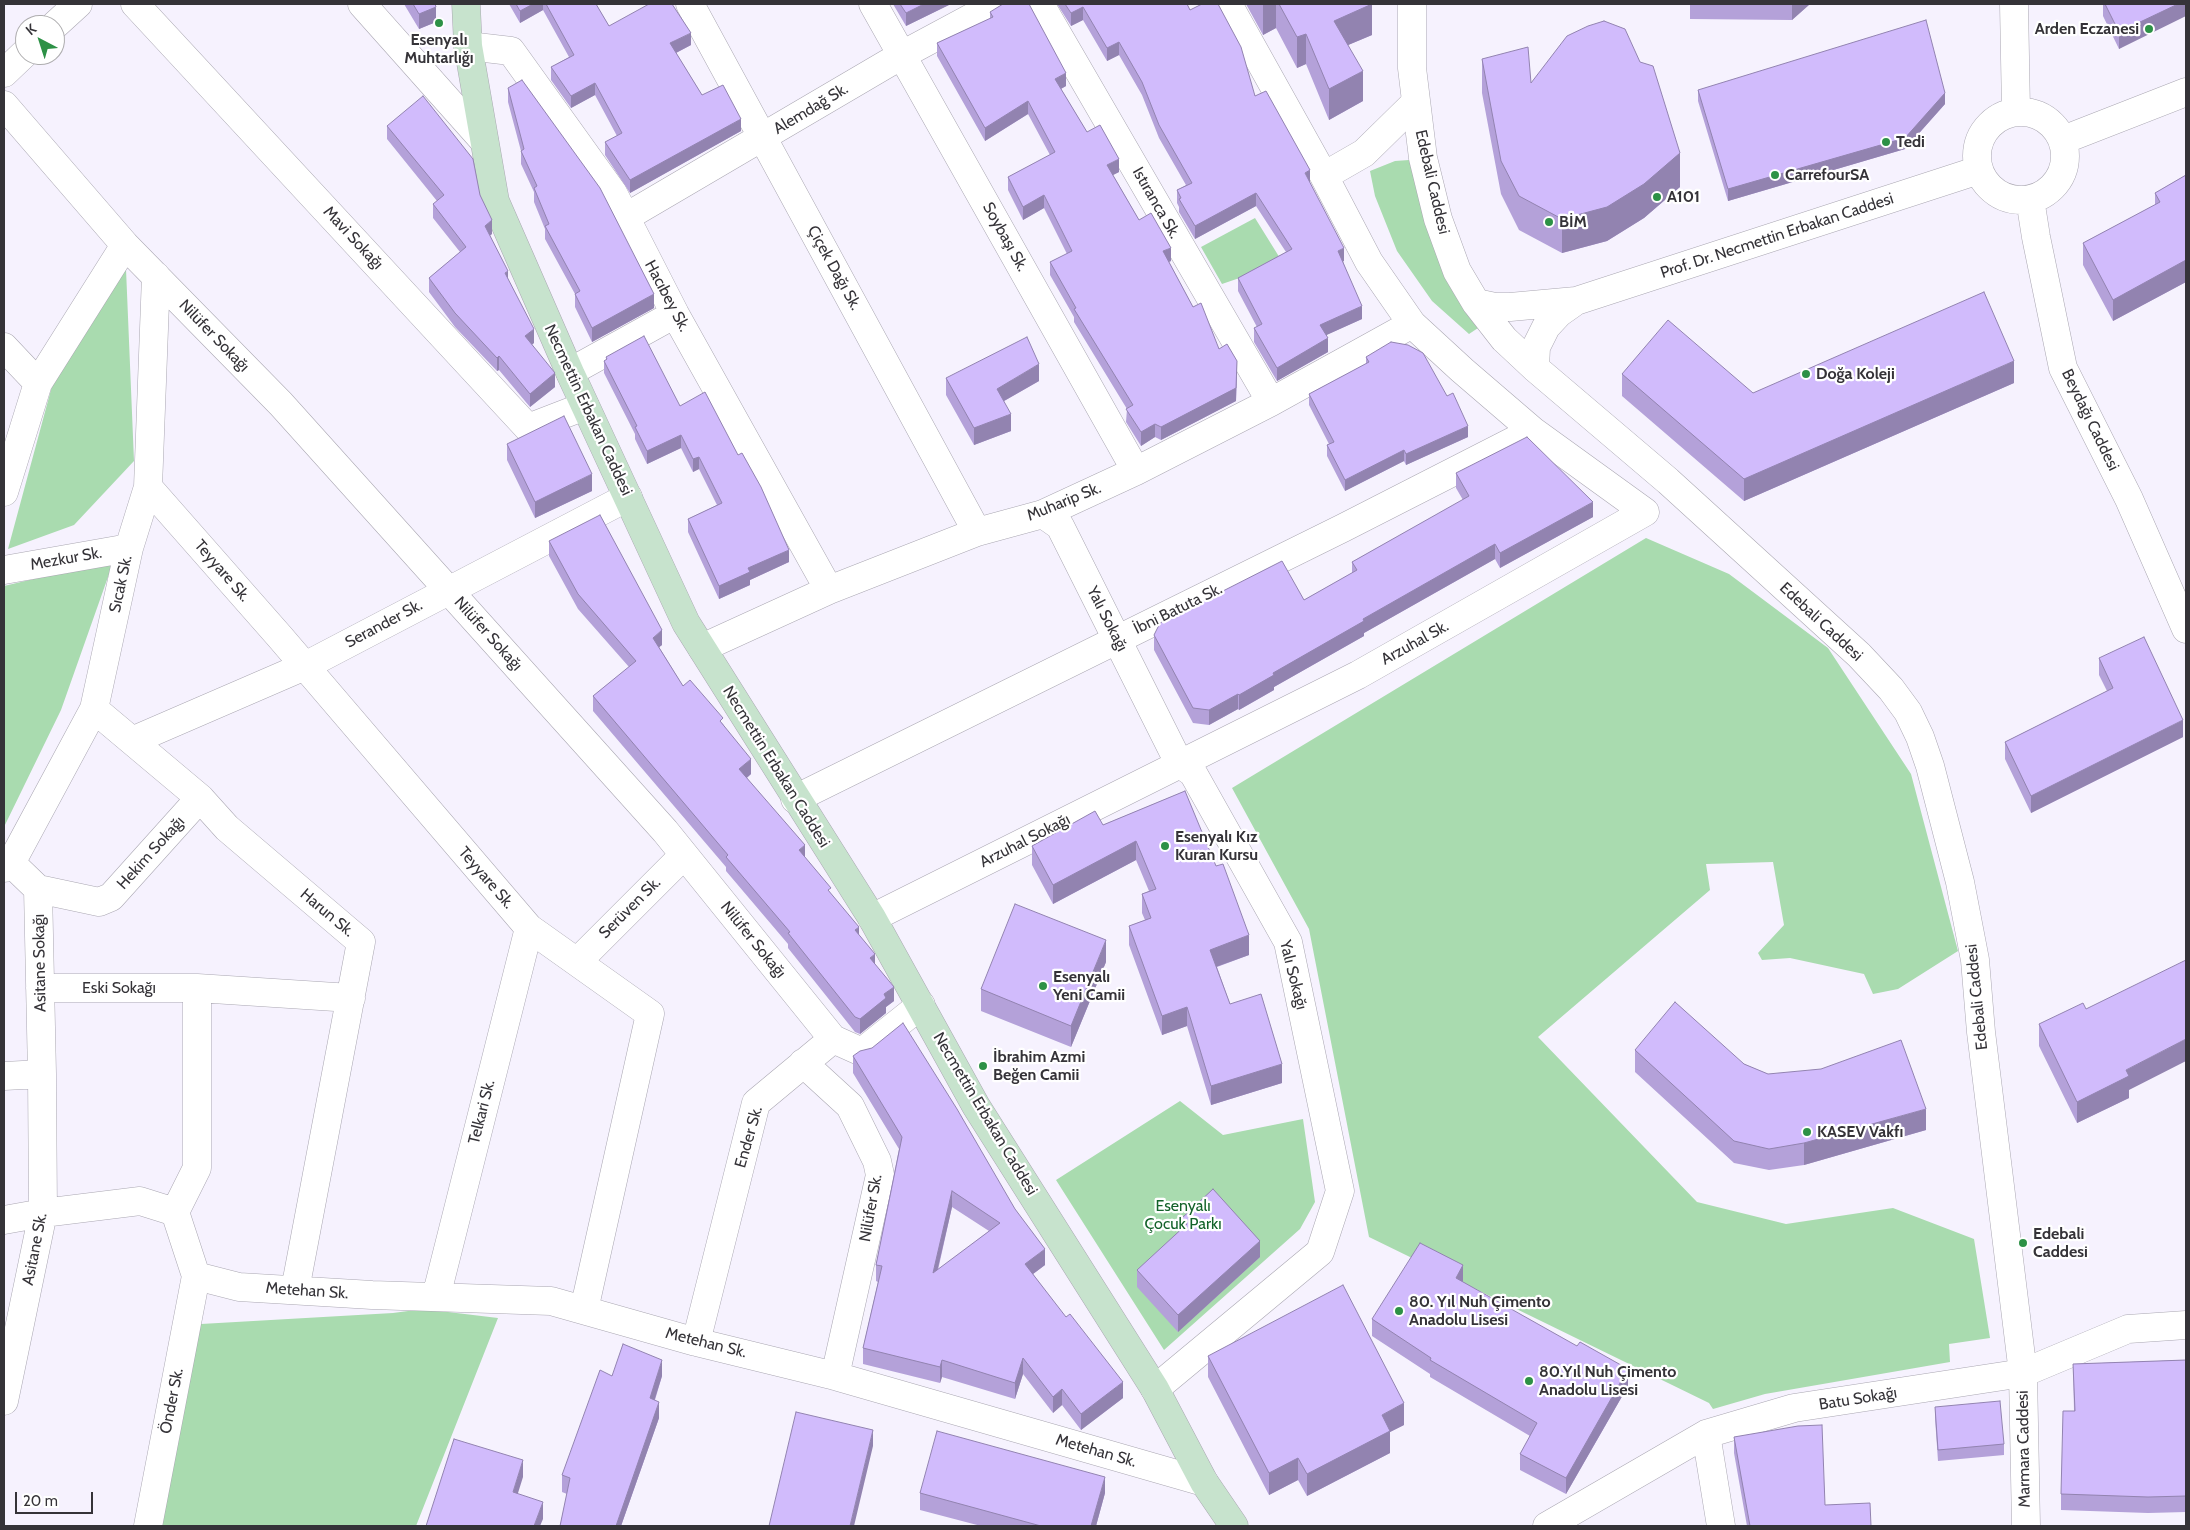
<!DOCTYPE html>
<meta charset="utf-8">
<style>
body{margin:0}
#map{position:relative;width:2190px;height:1530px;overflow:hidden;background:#f6f2fe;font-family:Cabin,sans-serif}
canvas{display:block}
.frame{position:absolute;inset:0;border:5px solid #353338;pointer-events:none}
.north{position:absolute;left:15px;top:15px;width:50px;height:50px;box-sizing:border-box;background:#fff;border:1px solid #aeadaf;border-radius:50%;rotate:320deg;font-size:14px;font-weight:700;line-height:20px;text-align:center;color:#353338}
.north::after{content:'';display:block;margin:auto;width:18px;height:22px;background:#2d9146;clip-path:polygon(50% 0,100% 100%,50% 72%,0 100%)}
.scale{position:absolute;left:15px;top:1492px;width:78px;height:22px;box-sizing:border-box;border:2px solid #353338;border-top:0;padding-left:6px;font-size:15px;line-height:18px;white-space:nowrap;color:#353338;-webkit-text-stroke:4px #fff;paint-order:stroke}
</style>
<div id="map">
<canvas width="2190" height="1530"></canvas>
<div class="frame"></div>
<div class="north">K</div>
<div class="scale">20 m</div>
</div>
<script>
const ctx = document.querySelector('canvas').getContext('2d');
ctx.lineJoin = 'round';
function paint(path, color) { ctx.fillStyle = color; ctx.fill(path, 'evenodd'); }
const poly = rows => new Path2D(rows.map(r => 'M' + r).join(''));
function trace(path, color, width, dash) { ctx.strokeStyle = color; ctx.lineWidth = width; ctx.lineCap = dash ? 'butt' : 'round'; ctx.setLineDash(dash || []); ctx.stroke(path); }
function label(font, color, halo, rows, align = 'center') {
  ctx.font = font + ' Cabin,sans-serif'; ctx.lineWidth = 4.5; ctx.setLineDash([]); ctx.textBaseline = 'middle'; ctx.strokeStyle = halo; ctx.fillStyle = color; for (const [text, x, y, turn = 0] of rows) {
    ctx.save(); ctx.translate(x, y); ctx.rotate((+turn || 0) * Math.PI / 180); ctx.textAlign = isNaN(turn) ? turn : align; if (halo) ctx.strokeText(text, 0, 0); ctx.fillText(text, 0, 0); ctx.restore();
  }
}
paint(poly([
 [1409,160,1427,229,1448,283,1478,328,1469,334,1432,301,1397,251,1375,196,1370,171,1395,161],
 [1255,218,1283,263,1222,284,1201,247],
 [126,269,134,461,74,525,8,549,52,386],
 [1646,538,1729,574,1828,648,1911,774,1958,951,1898,989,1873,994,1864,974,1790,958,1762,960,1758,953,1784,925,1773,862,1706,864,1710,890,1538,1037,1697,1202,1786,1224,1893,1208,1974,1239,1990,1338,1949,1344,1950,1362,1765,1394,1713,1409,1709,1403,1369,1237,1309,929,1232,788],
 [114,560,61,710,4,827,4,586],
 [1180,1101,1223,1135,1303,1119,1315,1202,1300,1229,1164,1350,1056,1180],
 [423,1309,498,1318,416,1526,159,1526,201,1324,393,1313]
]), '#a9dbaf');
const minor = poly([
 [135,4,528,428,585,406],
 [362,4,484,141],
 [690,4,977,532],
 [873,4,1136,471],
 [1040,4,1271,402],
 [1228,4,1324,176],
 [55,25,78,4],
 [468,46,511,51,613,193,675,314,829,590],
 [4,73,25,53],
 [4,105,125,245,281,404,665,831,833,1039],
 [626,217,902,55,997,4],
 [4,347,38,383],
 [570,372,675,314],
 [148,487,280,637,529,928,650,1014,584,1310],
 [4,492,38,383,125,245],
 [1043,514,1060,526,1179,763,1193,773,1288,942,1340,1191,1320,1252,1155,1389],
 [4,570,129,548],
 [702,648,829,590,977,532,1043,514,1136,471,1271,402,1412,324],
 [94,709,200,798,227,828,361,942,295,1290],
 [134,740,305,666,628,497],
 [795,799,1343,528,1533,431],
 [11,863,38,889,42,1074],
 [4,868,11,863,94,709,129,548,148,487,156,276],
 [38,889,99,902,111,897,200,798],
 [872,918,1358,675,1645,512,1533,431,1462,370,1412,324,1369,262,1324,176,1364,153,1415,103],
 [577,962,684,855],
 [40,988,197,988],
 [803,1063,850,1106,877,1161,880,1175,835,1376],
 [4,1076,42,1074,43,1213,4,1401],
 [175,1212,197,1168,197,988,351,998],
 [4,1220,43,1213,140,1201,175,1212,196,1276,148,1526],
 [196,1276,239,1287,372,1295,551,1301,696,1342,835,1376,1204,1482],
 [436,1297,529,928],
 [696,1342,756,1103,833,1039,862,1052,921,1005],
 [1706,1434,1721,1526],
 [1547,1526,1706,1434,1794,1408,2023,1373,2128,1329,2186,1325]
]);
const tertiary = poly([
 [1412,4,1412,68,1423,158,1438,219,1457,271,1476,303,1504,339,1535,368,1668,481,1859,655,1891,689,1908,712,1920,737,1930,766,1960,882,1975,960,1981,1032,2023,1373,2026,1526],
 [2014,4,2016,111],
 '1977 156a44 44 0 1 1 88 0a44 44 0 1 1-88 0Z',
 [2063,140,2186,92],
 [2030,199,2036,237,2063,368,2129,499,2186,629],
 [1476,303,1495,307,1510,307,1576,301,1979,170],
 [1535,368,1536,347,1546,327,1559,313,1576,301]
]);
const secondary = poly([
 [466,4,468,46,495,201,571,375,686,623,872,918,976,1106,1155,1389,1204,1482,1234,1526]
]);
trace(minor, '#aaa7b2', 29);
trace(tertiary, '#aaa7b2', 29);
trace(secondary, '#aaa7b2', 29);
trace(minor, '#fff', 28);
trace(tertiary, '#fff', 28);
trace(secondary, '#c7e3cd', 28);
paint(poly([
 [404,4,435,4,436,22,419,29],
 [509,4,596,4,609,26,691,45,676,53,702,95,741,131,630,193,605,155,605,142,617,136,595,95,571,108,551,80,551,67,569,57,543,10,520,23],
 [893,4,951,4,906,26],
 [1057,4,1187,4,1190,10,1255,96,1310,183,1344,261,1343,261,1362,319,1326,335,1328,352,1277,381,1254,342,1254,328,1257,327,1238,291,1238,278,1286,252,1256,206,1195,239,1179,212,1179,207,1177,203,1177,190,1186,185,1159,138,1142,95,1119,55,1107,61,1083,20,1071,26],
 [1246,4,1372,4,1372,35,1348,45,1363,101,1329,120,1306,64,1297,68,1276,28,1263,35],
 [1690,4,1810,4,1792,20,1690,19],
 [2103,4,2186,4,2119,49,2103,16],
 [990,12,1066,86,1061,89,1087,132,1119,172,1113,175,1139,220,1171,261,1169,262,1193,307,1219,349,1237,374,1236,401,1161,440,1155,437,1141,446,1126,422,1127,409,1074,322,1074,317,1050,275,1050,262,1067,254,1044,208,1023,220,1008,190,1008,177,1050,155,1028,114,985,141,937,56,937,43,990,19],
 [1482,59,1531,83,1680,187,1644,218,1607,241,1562,253,1519,230,1501,194,1482,93],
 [508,88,654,308,592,342,575,307,575,294,545,239,545,229,534,202,534,192,521,164,521,151,508,102],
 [1698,90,1945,104,1905,149,1728,201,1698,101],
 [387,126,480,195,492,234,490,235,534,343,532,344,555,387,530,407,499,370,497,371,455,327,429,292,429,278,460,252,433,218,433,204,437,201,387,139],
 [2186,175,2186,282,2113,321,2083,265,2083,243,2155,205,2155,193],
 [606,357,680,406,789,562,750,580,750,585,719,599,688,532,688,519,717,505,699,469,693,472,681,448,647,464,635,439,635,434,604,373,604,361,606,360],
 [1366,357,1468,437,1406,465,1404,461,1345,491,1327,456,1327,445,1329,444,1309,405,1309,394,1366,364],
 [1622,374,1753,393,2014,383,1744,501,1622,396],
 [946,378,1039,381,1004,401,1011,431,974,445,946,395],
 [507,444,592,491,535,518,507,460],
 [1456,473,1593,517,1500,568,1495,559,1364,633,1364,636,1274,687,1274,690,1239,710,1238,709,1209,725,1193,723,1154,650,1154,635,1304,600,1352,573,1352,562,1463,500,1456,488],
 [549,541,662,645,659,647,683,686,723,724,751,774,747,778,831,894,859,935,894,1001,886,1007,886,1013,860,1034,855,1032,788,948,788,944,726,871,726,867,593,711,593,696,629,667,578,609,549,556],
 [2099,658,2183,737,2031,813,2005,759,2005,742,2107,691,2099,675],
 [1185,791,1249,955,1217,967,1230,1004,1282,1083,1211,1105,1187,1026,1162,1035,1129,945,1129,926,1145,920,1142,913,1142,894,1149,891,1136,860,1053,904,1032,865,1032,846,1103,825],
 [1106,962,1071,1047,981,1011,981,989],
 [2039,1024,2129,1090,2129,1098,2077,1123,2039,1046],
 [1635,1050,1744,1064,1768,1074,1926,1130,1804,1165,1769,1170,1734,1163,1635,1072],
 [853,1056,1045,1265,1033,1274,1123,1398,1081,1430,1062,1405,1053,1413,1023,1374,1015,1399,942,1377,940,1383,863,1364,863,1348,878,1282,876,1281,876,1265,899,1149,853,1073],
 [952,1207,989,1231,938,1270],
 [1182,1218,1260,1257,1178,1332,1137,1287,1137,1270,1182,1230],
 [1463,1281,1463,1282,1628,1386,1566,1494,1520,1470,1520,1454,1530,1436,1430,1377,1430,1374,1372,1336,1372,1319],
 [1208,1356,1404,1425,1390,1432,1390,1453,1307,1496,1298,1480,1269,1495,1208,1377],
 [2186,1360,2186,1512,2148,1513,2061,1510,2061,1494,2074,1411,2073,1364],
 [612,1376,662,1376,655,1400,659,1418,621,1526,560,1526,567,1494,562,1492,562,1475],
 [1935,1407,2004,1444,2004,1455,1938,1461,1935,1418],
 [1734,1437,1825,1505,1871,1526,1747,1526,1734,1453],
 [920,1493,1105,1493,1096,1526,981,1526,920,1510]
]), '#b4a1d9');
paint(poly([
 [533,4,543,4,543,10,520,23,520,11],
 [924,4,951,4,906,26,906,13],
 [1263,4,1276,4,1276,28,1263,35],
 [1372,4,1372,35,1334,51,1334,21],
 [1792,4,1810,4,1792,20],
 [2178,4,2186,4,2186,16,2119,49,2119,32],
 [436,7,436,22,419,29,419,14],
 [1083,7,1083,20,1071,26,1071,13],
 [691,33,691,45,670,56,670,43],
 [1306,34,1306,64,1297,68,1297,37],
 [1119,42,1119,55,1107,61,1107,48],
 [1363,71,1363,101,1329,120,1329,89],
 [1066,73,1066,86,1055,92,1055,79],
 [595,83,595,95,571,108,571,96],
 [1945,93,1945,104,1905,149,1728,201,1728,189],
 [1028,101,1028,114,985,141,985,128],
 [741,119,741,131,630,193,630,180],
 [1680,153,1680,187,1644,218,1607,241,1562,253,1562,219],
 [1119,159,1119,172,1107,178,1107,165],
 [1310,170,1310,184,1305,173],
 [1256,193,1256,206,1195,239,1195,226],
 [1044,195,1044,208,1023,220,1023,207],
 [492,220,492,234,485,239,485,226],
 [1171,248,1171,261,1163,264,1163,251],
 [1344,248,1344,261,1338,264,1338,251],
 [2186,260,2186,282,2113,321,2113,300],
 [508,271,508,284,505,273],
 [654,294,654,308,592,342,592,328],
 [1362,306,1362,319,1320,338,1320,325],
 [534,329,534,343,525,350,525,336],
 [1328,338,1328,352,1277,381,1277,368],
 [499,356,499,370,497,371,497,358],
 [1237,361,1236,401,1161,440,1161,427],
 [2014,361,2014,383,1744,501,1744,479],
 [1039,364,1039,381,997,405,997,389],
 [555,373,555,387,530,407,530,394],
 [1011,414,1011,431,974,445,974,428],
 [1155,424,1155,437,1141,446,1141,432],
 [1468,426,1468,437,1406,465,1406,454],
 [681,435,681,448,647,464,647,451],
 [1404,450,1404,461,1345,491,1345,480],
 [699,457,699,469,693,472,693,459],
 [592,474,592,491,535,518,535,502],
 [1593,502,1593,517,1500,568,1500,553],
 [1495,544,1495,559,1364,633,1364,636,1274,687,1274,690,1239,710,1239,695,1273,673,1363,619],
 [789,550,789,562,750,580,750,585,719,599,719,586,748,568],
 [662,630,662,645,653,652,653,638],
 [1238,694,1238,709,1209,725,1209,710],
 [2183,720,2183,737,2031,813,2031,796],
 [751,759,751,774,739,784,739,769],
 [1136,841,1136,860,1053,904,1053,885],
 [805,845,805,859,799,850],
 [859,927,859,942,855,930],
 [1249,935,1249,955,1210,969,1210,950],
 [1106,940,1106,962,1071,1047,1071,1026],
 [875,954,875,969,870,958],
 [894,987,894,1001,886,1007,886,1013,860,1034,860,1019,884,994],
 [1187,1007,1187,1026,1162,1035,1162,1016],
 [2186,1039,2186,1061,2129,1090,2129,1098,2077,1123,2077,1102,2126,1070],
 [1282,1064,1282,1083,1211,1105,1211,1086],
 [1926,1109,1926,1130,1804,1165,1804,1143],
 [952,1191,952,1207,933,1289,933,1273],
 [1260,1241,1260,1257,1178,1332,1178,1315],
 [1045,1249,1045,1265,1025,1280,1025,1264],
 [1463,1265,1463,1281,1456,1295,1456,1278],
 [1023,1358,1023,1374,1015,1399,1015,1383],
 [662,1360,662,1376,650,1414,650,1398],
 [942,1360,942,1377,940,1383,940,1367],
 [1628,1369,1628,1386,1566,1494,1566,1478],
 [1123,1382,1123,1398,1081,1430,1081,1414],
 [1062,1389,1062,1405,1053,1413,1053,1397],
 [659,1402,659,1418,621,1526,616,1526],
 [1404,1403,1404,1425,1390,1432,1390,1453,1307,1496,1307,1474,1382,1415],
 [873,1430,873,1446,854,1526,850,1526],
 [1298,1458,1298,1480,1269,1495,1269,1473],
 [523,1460,523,1477,513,1509,513,1492],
 [1105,1477,1105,1493,1096,1526,1091,1526],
 [543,1502,543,1519,540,1526,534,1526]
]), '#9283b0');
const building = poly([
 [413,4,435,4,436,7,419,14,413,4],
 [516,4,533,4,520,11,516,4],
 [546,4,596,4,609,26,649,4,672,4,691,33,670,43,702,95,723,85,741,119,630,180,605,142,622,133,595,83,571,96,551,67,574,55,546,4],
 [900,4,924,4,906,13,900,4],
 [1003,4,1029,4,1066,73,1055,79,1087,132,1100,125,1119,159,1107,165,1139,220,1151,213,1171,248,1163,251,1193,307,1201,303,1219,349,1227,344,1237,361,1236,388,1161,427,1155,424,1141,432,1126,409,1133,405,1074,309,1076,308,1050,262,1072,251,1044,195,1023,207,1008,177,1055,152,1028,101,985,128,937,43,993,17,990,12,1003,4],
 [1065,4,1187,4,1190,10,1202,4,1218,4,1241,47,1255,96,1266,91,1310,170,1305,173,1344,248,1338,251,1362,306,1320,325,1328,338,1277,368,1254,328,1262,324,1238,278,1292,249,1256,193,1195,226,1179,199,1181,198,1177,190,1192,183,1159,125,1142,82,1119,42,1107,48,1083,7,1071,13,1065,4],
 [1279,4,1372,4,1334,21,1363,71,1329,89,1306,34,1297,37,1279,4],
 [2105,4,2178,4,2119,32,2105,4],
 [1926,20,1945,93,1905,138,1728,189,1698,90,1926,20],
 [1604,21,1625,29,1640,62,1653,66,1680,153,1644,184,1607,207,1562,219,1519,196,1501,161,1482,59,1528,47,1531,83,1567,36,1588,26,1604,21],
 [522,80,600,188,654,294,592,328,575,294,580,291,545,226,549,224,534,188,537,186,521,151,524,149,508,88,522,80],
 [423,96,473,159,480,195,492,220,485,226,508,271,505,273,534,329,525,336,555,373,530,394,499,356,497,358,455,313,429,278,466,247,433,204,444,195,387,126,423,96],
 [2186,175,2186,260,2113,300,2083,243,2160,202,2155,193,2186,175],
 [1984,292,2014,361,1744,479,1622,374,1668,320,1753,393,1984,292],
 [644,336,680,406,705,392,738,455,742,453,761,487,789,550,748,568,750,572,719,586,688,519,722,503,699,457,693,459,681,435,647,451,635,427,637,426,604,361,607,359,606,357,644,336],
 [1027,337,1039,364,997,389,1011,414,974,428,946,378,1027,337],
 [1391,342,1408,345,1423,353,1447,396,1453,393,1468,426,1406,454,1404,450,1345,480,1327,445,1334,442,1309,394,1369,362,1366,357,1391,342],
 [564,416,592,474,535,502,507,444,564,416],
 [1527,437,1593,502,1500,553,1495,544,1363,619,1364,621,1273,673,1274,675,1239,695,1238,694,1209,710,1193,708,1154,635,1160,623,1282,561,1304,600,1357,570,1352,562,1469,496,1456,473,1527,437],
 [600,515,662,630,653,638,683,686,690,680,723,718,720,721,751,759,739,769,805,845,799,850,831,888,828,890,859,927,855,930,875,954,870,958,894,987,884,994,886,998,860,1019,855,1017,788,933,790,932,726,857,728,855,593,696,636,661,578,594,549,541,600,515],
 [2144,637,2183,720,2031,796,2005,742,2113,688,2099,658,2144,637],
 [1185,791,1216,866,1223,864,1249,935,1210,950,1230,1004,1261,994,1282,1064,1211,1086,1187,1007,1162,1016,1129,926,1151,918,1142,894,1156,889,1136,841,1053,885,1032,846,1095,811,1103,825,1185,791],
 [1015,904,1106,940,1071,1026,981,989,1015,904],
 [2186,960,2186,1039,2126,1070,2129,1076,2077,1102,2039,1024,2083,1003,2086,1009,2186,960],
 [1675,1002,1744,1064,1768,1074,1821,1069,1901,1040,1926,1109,1804,1143,1769,1149,1734,1141,1635,1050,1675,1002],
 [903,1023,957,1109,1015,1209,1045,1249,1025,1264,1066,1317,1070,1314,1123,1382,1081,1414,1062,1389,1053,1397,1023,1358,1015,1383,942,1360,940,1367,863,1348,882,1266,876,1265,902,1137,853,1056,860,1051,872,1048,903,1023],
 [952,1191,1000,1223,933,1273,952,1191],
 [1213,1189,1260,1241,1178,1315,1137,1270,1187,1224,1182,1218,1213,1189],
 [1420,1243,1463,1265,1456,1278,1577,1346,1580,1342,1628,1369,1566,1478,1520,1454,1537,1423,1430,1360,1431,1358,1372,1319,1420,1243],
 [1343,1285,1404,1403,1382,1415,1390,1431,1307,1474,1298,1458,1269,1473,1208,1356,1343,1285],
 [623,1344,662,1360,650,1398,659,1402,616,1526,560,1526,570,1478,562,1475,600,1370,612,1376,623,1344],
 [2186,1360,2186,1496,2148,1497,2061,1494,2063,1411,2075,1411,2073,1364,2186,1360],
 [2000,1401,2004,1444,1938,1450,1935,1407,2000,1401],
 [796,1412,873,1430,850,1526,769,1526,796,1412],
 [1822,1425,1825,1505,1870,1503,1871,1526,1750,1526,1734,1437,1798,1426,1822,1425],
 [937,1431,1105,1477,1091,1526,1041,1526,920,1493,937,1431],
 [454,1439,523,1460,513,1492,543,1502,534,1526,426,1526,454,1439]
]);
paint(building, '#d1bbfc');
trace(building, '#9283b0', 1);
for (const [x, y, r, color] of [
 [439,23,5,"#2d9146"],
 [2149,29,5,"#2d9146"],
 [1886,142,5,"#2d9146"],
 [1775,175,5,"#2d9146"],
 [1657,197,5,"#2d9146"],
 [1549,222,5,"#2d9146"],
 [1806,374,5,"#2d9146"],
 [1165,846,5,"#2d9146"],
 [1043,986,5,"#2d9146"],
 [983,1066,5,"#2d9146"],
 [1807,1132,5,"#2d9146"],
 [2023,1243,5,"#2d9146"],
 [1399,1311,5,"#2d9146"],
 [1529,1381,5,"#2d9146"]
]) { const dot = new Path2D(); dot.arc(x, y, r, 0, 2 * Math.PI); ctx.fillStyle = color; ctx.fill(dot); trace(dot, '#fff', 2); }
label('bold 16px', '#353338', '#fff', [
 ["Arden Eczanesi",2139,29,"right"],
 ["Esenyalı",439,40,"center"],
 ["Muhtarlığı",439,58,"center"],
 ["Tedi",1896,142],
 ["CarrefourSA",1785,175],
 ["A101",1667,197],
 ["BİM",1559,222],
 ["Doğa Koleji",1816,374],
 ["Esenyalı Kız",1175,837],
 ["Kuran Kursu",1175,855],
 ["Esenyalı",1053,977],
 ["Yeni Camii",1053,995],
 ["İbrahim Azmi",993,1057],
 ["Beğen Camii",993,1075],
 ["KASEV Vakfı",1817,1132],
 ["Edebali̇",2033,1234],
 ["Caddesi̇",2033,1252],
 ["80. Yıl Nuh Çimento",1409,1302],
 ["Anadolu Lisesi",1409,1320],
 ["80.Yıl Nuh Çimento",1539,1372],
 ["Anadolu Lisesi",1539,1390]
], 'left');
label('16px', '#353338', '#fff', [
 ["Alemdağ Sk.",811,109,-31],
 ["Edebali Caddesi",1432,182,77],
 ["Istıranca Sk.",1156,203,60],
 ["Prof. Dr. Necmettin Erbakan Caddesi",1777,236,-18],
 ["Soybaşı Sk.",1005,237,61],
 ["Mavi Sokağı",353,238,47],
 ["Çiçek Dağı Sk.",834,268,61],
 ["Hacıbey Sk.",667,296,62],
 ["Nilüfer Sokağı",214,336,46],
 ["Necmettin Erbakan Caddesi",588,410,65],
 ["Beydağı Caddesi",2090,420,64],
 ["Muharip Sk.",1064,502,-22],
 ["Mezkur Sk.",66,559,-10],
 ["Teyyare Sk.",222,571,49],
 ["Sıcak Sk.",121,584,-78],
 ["İbni Batuta Sk.",1178,609,-26],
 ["Yalı Sokağı",1107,619,63],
 ["Edebali Caddesi",1821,622,43],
 ["Serander Sk.",384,624,-28],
 ["Nilüfer Sokağı",488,634,48],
 ["Arzuhal Sk.",1415,643,-29],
 ["Necmettin Erbakan Caddesi",776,767,58],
 ["Arzuhal Sokağı",1025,841,-27],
 ["Hekim Sokağı",151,853,-48],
 ["Teyyare Sk.",486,878,49],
 ["Serüven Sk.",630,908,-45],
 ["Harun Sk.",327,913,40],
 ["Nilüfer Sokağı",753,940,51],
 ["Asitane Sokağı",40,963,-91],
 ["Yalı Sokağı",1293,975,76],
 ["Eski Sokağı",119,988],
 ["Edebali Caddesi",1977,997,-96],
 ["Telkari Sk.",482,1112,-76],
 ["Necmettin Erbakan Caddesi",985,1114,59],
 ["Ender Sk.",749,1137,-74],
 ["Nilüfer Sk.",871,1208,-80],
 ["Asitane Sk.",35,1249,-79],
 ["Metehan Sk.",307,1291,4],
 ["Metehan Sk.",706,1343,14],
 ["Batu Sokağı",1858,1399,-9],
 ["Önder Sk.",172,1401,-79],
 ["Marmara Caddesi",2024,1449,-91],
 ["Metehan Sk.",1096,1451,16]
]);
label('16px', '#13622a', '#fff', [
 ["Esenyalı",1183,1206],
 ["Çocuk Parkı",1183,1224]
]);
</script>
